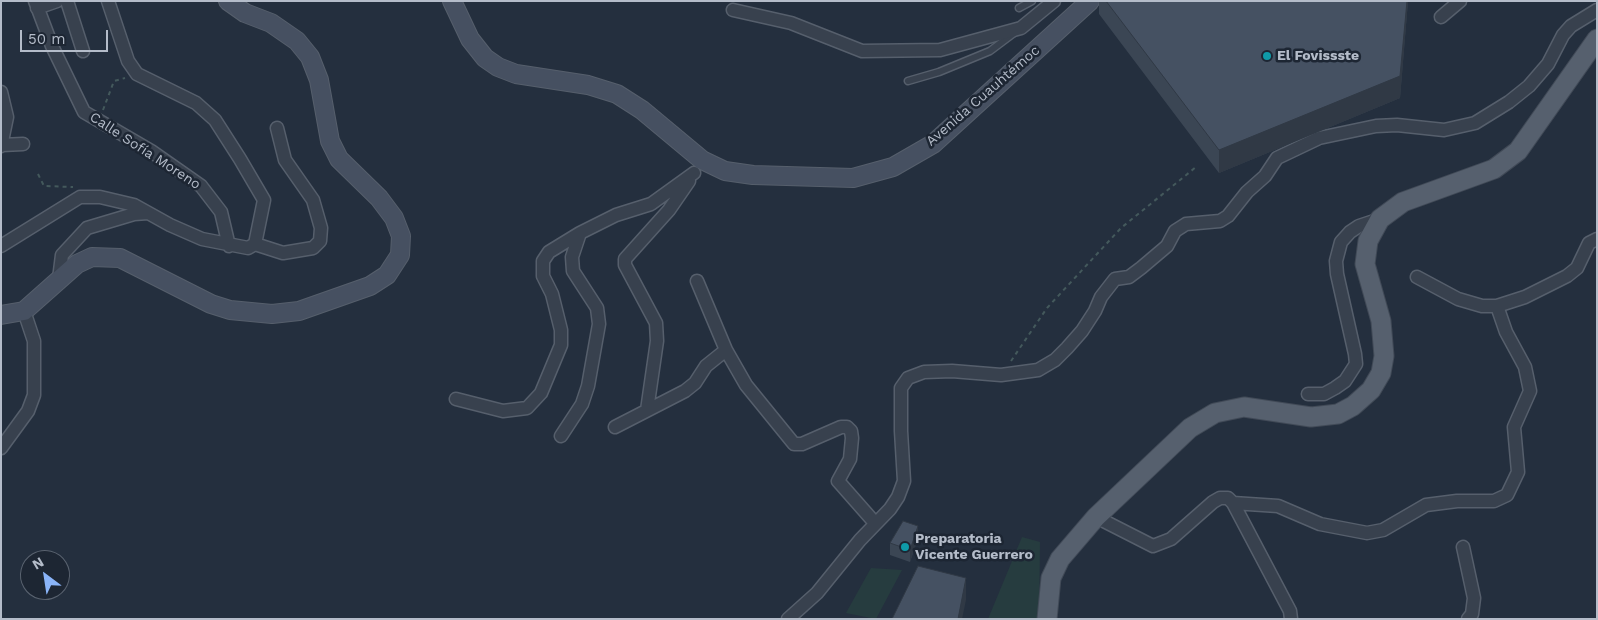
<!DOCTYPE html>
<meta charset="utf-8">
<style>
body{margin:0}
#map{position:relative;width:1598px;height:620px;overflow:hidden;background:#242f3e;font-family:"Work Sans",sans-serif}
canvas{display:block}
.frame{position:absolute;inset:0;border:2px solid #b4bcc9;pointer-events:none}
.north{position:absolute;left:20px;top:550px;width:50px;height:50px;box-sizing:border-box;background:#1d2633;border:1px solid #59626f;border-radius:50%;rotate:329deg;font-size:14px;font-weight:700;line-height:20px;text-align:center;color:#b4bcc9}
.north::after{content:'';display:block;margin:auto;width:18px;height:22px;background:#8ab4f8;clip-path:polygon(50% 0,100% 100%,50% 72%,0 100%)}
.scale{position:absolute;left:20px;top:30px;width:88px;height:22px;box-sizing:border-box;border:2px solid #b4bcc9;border-top:0;padding-left:6px;font-size:15px;line-height:18px;white-space:nowrap;color:#b4bcc9;-webkit-text-stroke:4px #1d2633;paint-order:stroke}
</style>
<div id="map">
<canvas width="1598" height="620"></canvas>
<div class="frame"></div>
<div class="north">N</div>
<div class="scale">50 m</div>
</div>
<script>
const ctx = document.querySelector('canvas').getContext('2d');
ctx.lineJoin = 'round';
function paint(path, color) { ctx.fillStyle = color; ctx.fill(path, 'evenodd'); }
const poly = rows => new Path2D(rows.map(r => 'M' + r).join(''));
function trace(path, color, width, dash) { ctx.strokeStyle = color; ctx.lineWidth = width; ctx.lineCap = dash ? 'butt' : 'round'; ctx.setLineDash(dash || []); ctx.stroke(path); }
function label(font, color, halo, rows, align = 'center') {
  ctx.font = font + ' "Work Sans",sans-serif'; ctx.lineWidth = 5; ctx.setLineDash([]); ctx.textBaseline = 'middle'; ctx.strokeStyle = halo; ctx.fillStyle = color; for (const [text, x, y, turn = 0] of rows) {
    ctx.save(); ctx.translate(x, y); ctx.rotate((+turn || 0) * Math.PI / 180); ctx.textAlign = isNaN(turn) ? turn : align; if (halo) ctx.strokeText(text, 0, 0); ctx.fillText(text, 0, 0); ctx.restore();
  }
}
paint(poly([
 [1022,537,1040,542,1039,619,988,619],
 [871,568,902,570,876,619,846,613]
]), '#263c3f');
const lane = poly([
 [1019,8,1032,1],
 [908,81,939,72,990,51,1014,33]
]);
const street = poly([
 [35,1,52,46,84,112,151,151,201,186,221,212,229,246],
 [67,1,83,51],
 [108,1,128,61,137,74,196,103,215,120,240,159,264,200,255,244],
 [37,8,57,1],
 [733,10,791,23,862,51,940,50,1021,28,1054,1],
 [1441,17,1460,1],
 [1,92,7,117,1,146],
 [2,145,23,144],
 [255,244,283,253,313,248,320,241,321,228,313,200,285,160,277,128],
 [1,246,80,197,100,197,134,205,170,225,202,239,248,248,255,244],
 [1417,277,1458,299,1482,306,1497,306,1525,297,1567,276,1577,268,1589,243,1597,239],
 [59,279,62,255,87,228,134,214,148,213],
 [697,281,726,350,746,385,794,444,802,444,841,427,847,427,851,431,852,438,850,459,838,481,875,523],
 [1308,394,1324,394,1335,388,1345,381,1356,364,1355,354,1337,274,1336,261,1341,242,1350,232,1359,226,1380,219],
 [456,399,503,411,527,408,541,393,561,345,561,330,552,294,543,276,543,261,549,252,580,233,616,215,651,204,694,173],
 [647,410,657,341,656,323,625,265,625,259,669,210,689,181],
 [615,427,685,391,695,383,706,366,726,350],
 [561,436,582,404,588,386,599,324,597,308,573,271,572,257,580,233],
 [1,448,28,411,34,395,34,341,24,311],
 [1233,503,1290,611,1291,619],
 [1096,517,1153,546,1171,539,1213,502,1220,498,1228,498,1233,503,1278,506,1320,524,1367,533,1383,530,1426,505,1457,501,1494,501,1507,495,1518,472,1514,427,1530,391,1525,367,1506,332,1497,306],
 [1463,547,1474,598,1472,614,1468,619],
 [788,619,817,593,860,540,890,509,898,497,904,481,901,431,901,388,908,378,924,372,952,371,1001,375,1038,370,1055,360,1067,348,1082,331,1095,311,1101,297,1115,279,1129,277,1141,268,1167,246,1175,231,1186,224,1220,221,1228,216,1247,192,1265,176,1277,158,1319,138,1376,126,1397,125,1444,130,1475,123,1509,102,1529,86,1548,64,1563,35,1571,26,1597,10]
]);
const secondary = poly([
 [452,1,470,39,485,58,498,67,516,74,588,85,617,94,642,110,702,160,725,171,753,175,853,178,893,167,933,144,1090,1],
 [1,315,24,311,77,264,92,257,120,258,211,304,230,310,272,314,299,311,370,286,387,275,400,255,401,236,394,218,379,198,339,159,330,141,319,80,310,57,297,41,271,23,245,13,228,1]
]);
const primary = poly([
 [1047,619,1051,578,1060,559,1096,517,1190,428,1215,413,1244,407,1311,417,1338,414,1353,406,1371,390,1381,373,1384,356,1381,321,1365,264,1368,241,1380,219,1403,202,1494,169,1518,151,1597,39]
]);
trace(lane, '#565f6c', 9);
trace(street, '#565f6c', 15);
trace(secondary, '#565f6c', 20);
trace(primary, '#414a57', 21);
trace(poly([
 [103,110,114,81,125,78],
 [38,174,44,186,73,187],
 [1011,361,1047,308,1121,228,1196,167]
]), '#44595c', 2, [4, 4]);
trace(lane, '#38414e', 6);
trace(street, '#38414e', 12);
trace(secondary, '#465061', 18);
trace(primary, '#56606e', 19);
paint(poly([
 [1099,1,1408,1,1400,98,1219,173,1099,14],
 [918,538,910,562,890,555,890,543]
]), '#3b4654');
paint(poly([
 [1407,1,1408,1,1400,98,1219,173,1219,150],
 [918,526,918,538,910,562,910,550],
 [966,578,966,600,962,619,958,619]
]), '#303945');
const building = poly([
 [1106,1,1407,1,1400,76,1219,150,1106,1],
 [903,521,918,526,910,550,890,543,903,521],
 [918,566,966,578,958,619,892,619,918,566]
]);
paint(building, '#455162');
trace(building, '#303945', 1);
for (const [x, y, r, color] of [
 [1267,56,5,"#0f9aa8"],
 [905,547,5,"#0f9aa8"]
]) { const dot = new Path2D(); dot.arc(x, y, r, 0, 2 * Math.PI); ctx.fillStyle = color; ctx.fill(dot); trace(dot, '#1d2633', 2); }
label('bold 14px', '#b4bcc9', '#1d2633', [
 ["El Fovissste",1277,56],
 ["Preparatoria",915,539],
 ["Vicente Guerrero",915,555]
], 'left');
label('14px', '#b4bcc9', '#1d2633', [
 ["Avenida Cuauhtémoc",983,96,-41],
 ["Calle Sofía Moreno",145,151,33]
]);
</script>
